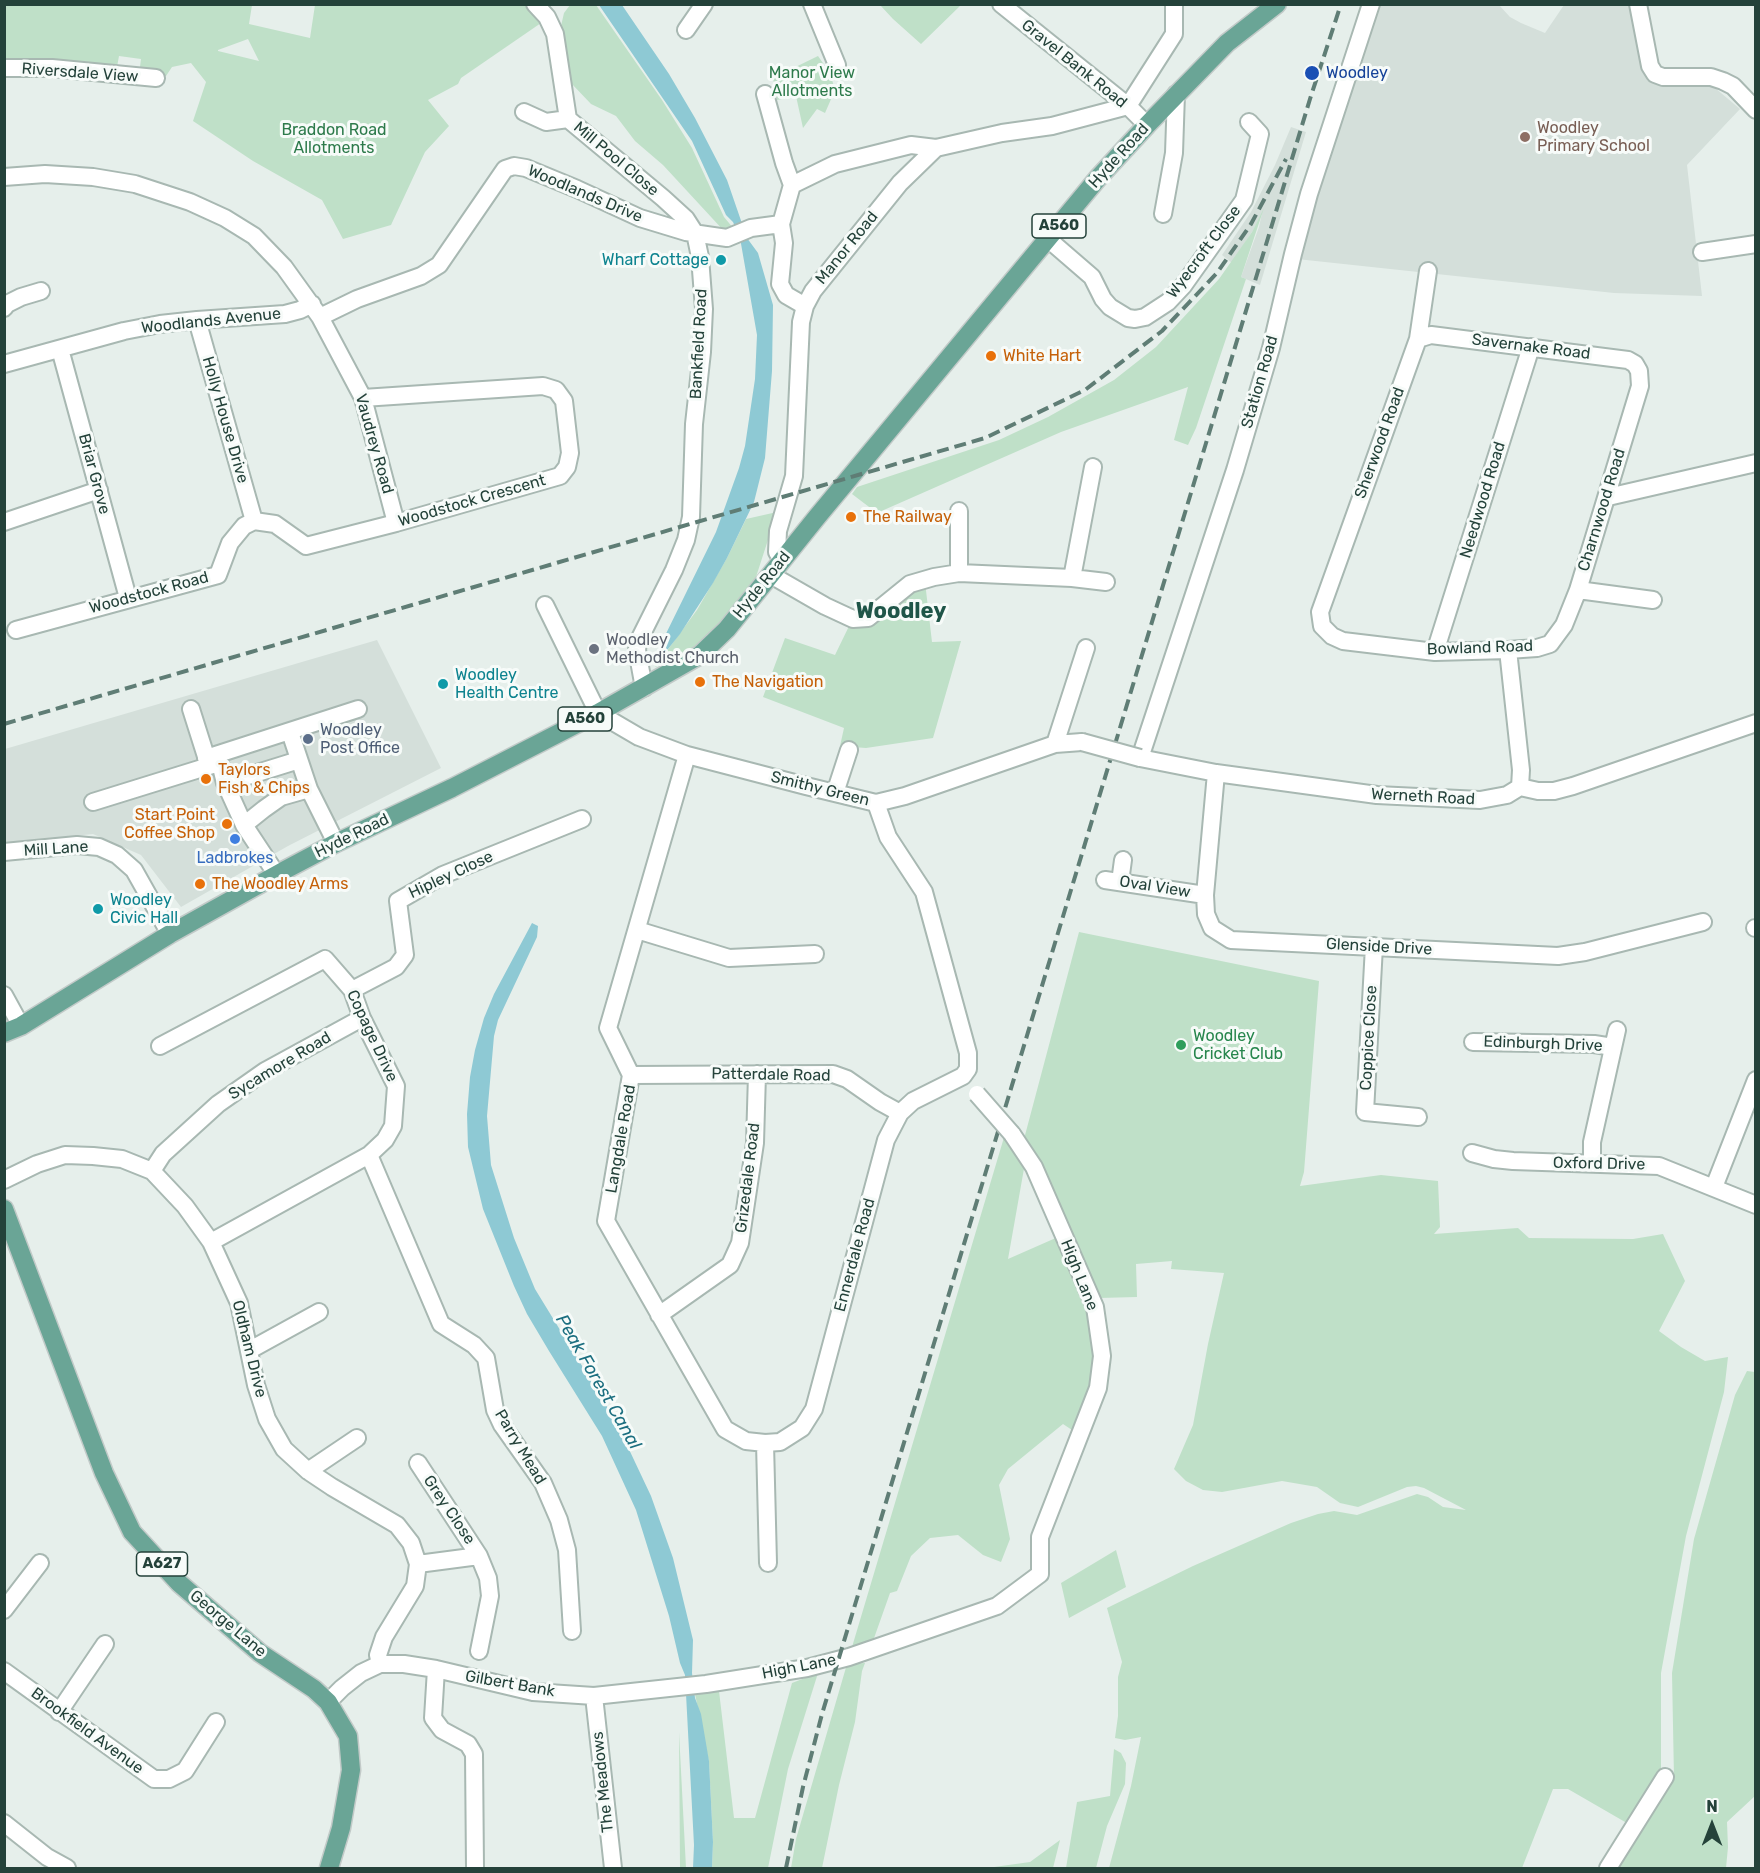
<!DOCTYPE html>
<style>
body{margin:0}
#map{position:relative;width:1760px;height:1873px;overflow:hidden;background:#e6efeb;font-family:Rubik,sans-serif}
canvas{display:block}
.frame{position:absolute;inset:0;border:6px solid #24423a;pointer-events:none}
.north{position:absolute;left:1682px;top:1795px;width:60px;height:60px;-webkit-text-stroke:4px #f7fbf9;paint-order:stroke;rotate:0deg;font-size:16px;font-weight:700;line-height:24px;text-align:center;color:#24423a}
.north::after{content:'';display:block;margin:auto;width:21px;height:27px;background:#24423a;clip-path:polygon(50% 0,100% 100%,50% 72%,0 100%)}
</style>
<div id="map">
<canvas width="1760" height="1873"></canvas>
<div class="frame"></div>
<div class="north">N</div>
</div>
<script>
const ctx = document.querySelector('canvas').getContext('2d');
ctx.lineJoin = 'round';
function paint(path, color) { ctx.fillStyle = color; ctx.fill(path, 'evenodd'); }
const poly = rows => new Path2D(rows.map(r => 'M' + r).join(''));
function trace(path, color, width, dash) { ctx.strokeStyle = color; ctx.lineWidth = width; ctx.lineCap = dash ? 'butt' : 'round'; ctx.setLineDash(dash || []); ctx.stroke(path); }
function label(font, color, halo, rows, align = 'center') {
  ctx.font = font + ' Rubik,sans-serif'; ctx.lineWidth = 6; ctx.setLineDash([]); ctx.textBaseline = 'middle'; ctx.strokeStyle = halo; ctx.fillStyle = color; for (const [text, x, y, turn = 0] of rows) {
    ctx.save(); ctx.translate(x, y); ctx.rotate((+turn || 0) * Math.PI / 180); ctx.textAlign = isNaN(turn) ? turn : align; if (halo) ctx.strokeText(text, 0, 0); ctx.fillText(text, 0, 0); ctx.restore();
  }
}
paint(poly([
 [1379,5,1499,5,1510,17,1521,23,1545,33,1564,5,1634,5,1650,82,1708,82,1740,109,1687,165,1702,296,1614,293,1297,259],
 [1291,127,1306,132,1260,285,1241,277,1259,227,1262,213,1252,232,1232,263,1222,255,1251,212,1275,165],
 [377,640,441,768,288,846,181,907,141,855,93,834,5,843,5,749]
]), '#d4dfda');
paint(poly([
 [4,5,252,5,249,24,310,38,315,5,527,5,541,23,461,78,458,84,428,100,449,126,425,152,391,225,343,239,322,200,253,161,193,121,206,82,191,63,172,67,166,76,140,67,141,59,119,56,117,67,5,62],
 [248,39,259,61,218,51,218,50],
 [570,5,596,5,662,100,692,148,724,217,734,229,724,231,663,165,635,141,616,116,591,104,571,83,568,71,561,26,564,13],
 [880,5,961,5,921,44,893,19],
 [818,56,830,73,835,90,825,113,817,109,803,128,796,96,777,100,773,78],
 [1264,208,1241,277,1246,279,1196,428,1188,445,1174,440,1188,387,1061,432,877,513,852,494,857,487,999,440,1048,417,1114,380,1156,347,1219,279,1252,232],
 [777,512,756,577,745,596,701,645,674,659,655,667,697,610,727,558,746,519],
 [925,582,932,642,961,641,933,738,866,748,840,746,844,728,763,697,785,638,835,655,852,620],
 [1079,932,1319,981,1304,1172,1300,1186,1381,1175,1438,1181,1440,1227,1434,1234,1518,1228,1529,1238,1633,1239,1663,1234,1685,1281,1659,1331,1681,1347,1705,1361,1728,1357,1724,1392,1686,1536,1661,1673,1661,1773,1632,1826,1568,1789,1553,1789,1522,1868,1109,1868,1131,1786,1141,1737,1125,1740,1115,1738,1118,1716,1118,1677,1122,1662,1107,1608,1193,1566,1291,1523,1318,1514,1334,1511,1357,1515,1417,1494,1428,1497,1443,1507,1466,1510,1424,1488,1416,1486,1407,1487,1358,1507,1340,1503,1317,1487,1282,1481,1222,1492,1203,1490,1186,1481,1174,1469,1193,1425,1208,1344,1224,1273,1171,1269,1172,1261,1136,1264,1137,1297,1099,1298,1024,1139],
 [1005,1134,1025,1163,1008,1259,1058,1237,1085,1300,1092,1324,1095,1350,1092,1390,1075,1432,1063,1424,1008,1469,999,1485,1010,1539,1001,1562,983,1555,958,1535,930,1538,911,1556,897,1591,890,1593,873,1641,852,1647],
 [1747,1371,1755,1372,1755,1796,1727,1822,1728,1847,1726,1868,1619,1868,1674,1778,1672,1673,1694,1539,1735,1395],
 [1116,1550,1126,1587,1069,1618,1061,1583],
 [865,1663,862,1671,855,1722,839,1785,822,1868,791,1868,796,1839,847,1664],
 [818,1673,788,1769,768,1868,712,1868,713,1842,709,1762,695,1694,719,1691,734,1818,755,1818,792,1683],
 [679,1732,686,1868,680,1868],
 [1114,1749,1121,1753,1126,1763,1125,1784,1107,1826,1096,1868,1066,1868,1077,1802,1110,1796],
 [1060,1840,1053,1868,987,1868,1030,1862]
]), '#bfe0c8');
paint(poly([
 [599,5,622,5,669,74,695,118,727,180,747,238,758,253,773,305,772,371,767,433,765,458,754,502,727,558,713,583,680,634,660,659,655,656,716,532,739,468,745,446,755,379,757,335,740,238,733,222,726,215,692,141],
 [532,923,538,926,537,937,498,1020,494,1036,487,1116,491,1165,514,1238,535,1289,606,1405,626,1443,651,1496,673,1558,693,1640,692,1673,695,1698,701,1714,709,1761,713,1842,712,1868,693,1868,694,1845,685,1675,680,1663,669,1616,636,1510,602,1436,549,1351,527,1314,514,1286,483,1209,468,1147,467,1114,470,1077,475,1050,484,1018,494,994]
]), '#8ec9d4');
const minor = poly([
 [535,4,547,17,555,34,568,119],
 [812,4,837,65],
 [1001,4,1128,106,1147,125],
 [1371,4,1309,194,1293,254,1271,348,1235,470,1140,758,1216,773,1377,795,1480,800,1507,795,1520,787,1538,791,1554,791,1573,786,1756,723],
 [1638,4,1650,66,1655,74,1663,77,1711,77,1723,81,1733,86,1756,110],
 [686,30,704,4],
 [4,68,52,68,156,78],
 [765,94,784,163,792,185],
 [524,112,546,122,568,119,663,198,686,219,695,233,700,257,704,309,702,352,694,424,691,517,686,540,674,570,638,642,637,650,644,688],
 [4,177,45,174,93,177,135,184,190,202,225,218,254,236,284,267,320,317,363,398,396,523],
 [1163,214,1174,153,1176,94],
 [781,224,784,243,780,284,786,295,805,306],
 [1048,239,1092,277,1103,299,1110,307,1128,318,1135,319,1145,317,1168,302,1183,286,1244,200,1260,134,1249,122],
 [1702,252,1756,244],
 [4,308,7,304,21,297,41,291],
 [320,317,357,299,421,276,439,265,505,169,514,166,526,168,577,189,640,218,686,232,727,238,751,228,781,224,792,185,835,164,911,145,936,148],
 [197,320,254,521],
 [1418,339,1431,335,1628,360,1635,364,1639,371,1640,386,1578,590,1564,625,1550,644,1537,648,1508,650,1435,652,1343,641,1332,636,1322,626,1320,612,1418,339,1428,271],
 [60,349,128,598],
 [4,364,124,331,160,324,197,320,285,314,300,310,312,304],
 [1608,497,1756,463],
 [254,521,275,524,306,546,396,523,560,476,567,467,570,453,564,401,556,390,543,386,363,398],
 [4,522,99,490],
 [782,560,777,552,778,531,794,476,801,322,805,306,813,291,900,183,936,148,1002,133,1052,126,1128,106,1174,34,1174,4],
 [959,573,959,511],
 [771,575,825,606,853,619,868,618,910,584,934,577,959,573,1072,578,1106,582],
 [1072,578,1093,467],
 [1578,590,1653,600],
 [545,605,598,713,639,737,687,755,806,786,876,803,905,796,1055,744,1082,742],
 [16,630,218,575,230,543,244,526,254,521],
 [1508,650,1521,770,1520,787],
 [1435,652,1531,347],
 [290,732,309,789,336,843],
 [1055,744,1086,648],
 [687,755,608,1028,631,1075,606,1221,725,1429,746,1441,765,1443,780,1442,802,1428,814,1409,886,1140,900,1113,913,1101,963,1076,968,1069,968,1053,924,892,888,837,876,803],
 [206,758,358,709],
 [209,766,220,763,225,783,244,825,277,875],
 [1216,773,1205,895,1206,914,1212,928,1231,940,1558,956,1585,952,1703,922],
 [225,783,299,760],
 [835,793,849,750],
 [93,802,209,766,191,709],
 [244,825,264,809,281,797,309,789],
 [4,852,77,845,99,847,117,855,134,870,170,934],
 [1105,880,1205,895],
 [1120,882,1123,860],
 [1755,928,1756,928],
 [637,930,729,958,815,954],
 [1374,946,1365,1112,1418,1117],
 [352,990,396,967,405,955,398,901,443,875,582,819],
 [4,995,21,1026],
 [1473,1042,1594,1044,1613,1047],
 [160,1046,325,959,352,990,362,1018,396,1086,393,1126,385,1140,369,1155,211,1242],
 [631,1075,833,1074,847,1079,880,1102,900,1113],
 [1472,1153,1494,1159,1513,1161,1659,1166,1756,1205],
 [369,1155,441,1324,474,1345,486,1358,495,1410,502,1425,543,1483,559,1520,567,1550,572,1631],
 [1592,1163,1592,1142,1617,1030],
 [152,1171,163,1154,218,1104,265,1071,362,1018],
 [4,1180,37,1164,65,1155,93,1156,122,1159,152,1171,185,1206,211,1242,239,1303,256,1385,267,1419,284,1449,308,1471,332,1487,397,1525,411,1543,418,1564,415,1586,384,1637,378,1655,380,1664],
 [1714,1187,1756,1080],
 [659,1315,730,1265,740,1243,755,1143,757,1074],
 [250,1350,319,1312],
 [765,1443,768,1563],
 [418,1463,479,1556,488,1578,490,1596,479,1651],
 [308,1471,357,1438],
 [418,1564,479,1556],
 [4,1610,40,1563],
 [436,1669,433,1718,442,1730,468,1744,474,1754,475,1868],
 [4,1671,154,1779,169,1779,185,1771,216,1722],
 [594,1696,613,1868],
 [328,1702,342,1688,361,1673,380,1664,404,1664,436,1669,533,1692,594,1696,706,1684,807,1668,849,1657,997,1606,1040,1574,1040,1537,1098,1388,1102,1356,1095,1307,1034,1167,1012,1134],
 [59,1712,105,1644],
 [4,1823,47,1857,67,1868],
 [1608,1868,1665,1777]
]);
const major = poly([
 [4,1033,21,1026,170,934,285,870,336,843,452,788,598,713,700,655,727,629,817,517,1098,178,1147,125,1227,43,1277,4],
 [4,1209,104,1473,132,1532,179,1583,260,1653,314,1689,328,1702,348,1736,351,1770,341,1828,329,1868]
]);
trace(minor, '#a8b8b2', 20);
trace(major, '#c2cac8', 21);
trace(minor, '#fff', 16);
trace(major, '#6aa596', 18);
trace(poly([
 [4,724,985,438,1085,390,1162,331,1217,273,1251,224,1286,159],
 [786,1868,803,1787,822,1714,1310,99,1341,4]
]), '#5f7d75', 4, [12, 6]);
const minorBridge = poly([
 [1082,742,1140,758],
 [977,1094,1012,1134]
]);
trace(minorBridge, '#a8b8b2', 20, []);
trace(minorBridge, '#fff', 16);
for (const [x, y, r, color] of [
 [1312,73,8,"#1a4fb4"],
 [1525,137,6,"#8d6e63"],
 [721,260,6,"#0f9aa8"],
 [991,356,6,"#e8710a"],
 [851,517,6,"#e8710a"],
 [594,649,6,"#6b7280"],
 [700,682,6,"#e8710a"],
 [443,684,6,"#0f9aa8"],
 [308,739,6,"#5c6f8a"],
 [206,779,6,"#e8710a"],
 [227,824,6,"#e8710a"],
 [235,839,6,"#3f7fe0"],
 [200,884,6,"#e8710a"],
 [98,909,6,"#0f9aa8"],
 [1181,1045,6,"#2e9e5b"]
]) { const dot = new Path2D(); dot.arc(x, y, r, 0, 2 * Math.PI); ctx.fillStyle = color; ctx.fill(dot); trace(dot, '#f7fbf9', 2); }
for (const [x, y, w] of [
 [1059,226,54],
 [585,719,54],
 [162,1564,51]
]) { const box = new Path2D(); box.roundRect(x - w / 2, y - 12, w, 24, 4.5); ctx.fillStyle = '#f7fbf9'; ctx.fill(box); trace(box, '#24423a', 1.5); }
label('bold 15px', '#24423a', null, [
 ["A560",1059,226],
 ["A560",585,719],
 ["A627",162,1564]
]);
label('16px', '#24423a', '#f7fbf9', [
 ["Gravel Bank Road",1074,64,39],
 ["Riversdale View",80,73,4],
 ["Hyde Road",1119,156,-48],
 ["Mill Pool Close",616,159,40],
 ["Woodlands Drive",585,194,23],
 ["Manor Road",847,248,-51],
 ["Wyecroft Close",1204,252,-53],
 ["Woodlands Avenue",211,321,-6],
 ["Bankfield Road",699,344,-87],
 ["Savernake Road",1531,347,7],
 ["Station Road",1260,382,-74],
 ["Holly House Drive",225,420,74],
 ["Sherwood Road",1380,443,-70],
 ["Vaudrey Road",374,444,74],
 ["Briar Grove",94,474,75],
 ["Needwood Road",1483,500,-73],
 ["Woodstock Crescent",472,501,-16],
 ["Charnwood Road",1602,510,-73],
 ["Hyde Road",762,585,-51],
 ["Woodstock Road",149,593,-15],
 ["Bowland Road",1480,648,-2],
 ["Smithy Green",820,789,14],
 ["Werneth Road",1423,797,3],
 ["Hyde Road",352,836,-26],
 ["Mill Lane",56,849,-4],
 ["Hipley Close",451,875,-25],
 ["Oval View",1155,887,9],
 ["Glenside Drive",1379,947,3],
 ["Copage Drive",372,1036,65],
 ["Coppice Close",1369,1038,-87],
 ["Edinburgh Drive",1543,1044,2],
 ["Sycamore Road",280,1066,-31],
 ["Patterdale Road",771,1075,1],
 ["Langdale Road",621,1139,-80],
 ["Oxford Drive",1599,1164,1],
 ["Grizedale Road",748,1178,-83],
 ["Ennerdale Road",855,1255,-75],
 ["High Lane",1079,1275,68],
 ["Oldham Drive",249,1349,76],
 ["Parry Mead",520,1447,59],
 ["Grey Close",449,1510,56],
 ["George Lane",228,1624,40],
 ["High Lane",799,1667,-11],
 ["Gilbert Bank",510,1684,10],
 ["Brookfield Avenue",87,1731,36],
 ["The Meadows",603,1782,-96]
]);
label('16px', '#2d7a4b', '#f7fbf9', [
 ["Manor View",812,73],
 ["Allotments",812,91],
 ["Braddon Road",334,130],
 ["Allotments",334,148]
]);
label('16px', '#164399', '#f7fbf9', [
 ["Woodley",1326,73]
], 'left');
label('16px', '#785e54', '#f7fbf9', [
 ["Woodley",1537,128],
 ["Primary School",1537,146]
], 'left');
label('16px', '#0d838f', '#f7fbf9', [
 ["Wharf Cottage",709,260,"right"],
 ["Woodley",455,675],
 ["Health Centre",455,693],
 ["Woodley",110,900],
 ["Civic Hall",110,918]
], 'left');
label('16px', '#c56008', '#f7fbf9', [
 ["White Hart",1003,356],
 ["The Railway",863,517],
 ["The Navigation",712,682],
 ["Taylors",218,770],
 ["Fish & Chips",218,788],
 ["Start Point",215,815,"right"],
 ["Coffee Shop",215,833,"right"],
 ["The Woodley Arms",212,884]
], 'left');
label('16px', '#5b616d', '#f7fbf9', [
 ["Woodley",606,640],
 ["Methodist Church",606,658]
], 'left');
label('16px', '#4e5e75', '#f7fbf9', [
 ["Woodley",320,730],
 ["Post Office",320,748]
], 'left');
label('16px', '#366cbe', '#f7fbf9', [
 ["Ladbrokes",235,858]
]);
label('16px', '#27864d', '#f7fbf9', [
 ["Woodley",1193,1036],
 ["Cricket Club",1193,1054]
], 'left');
label('italic 18px', '#1c6f80', '#f7fbf9', [
 ["Peak Forest Canal",598,1382,60]
]);
label('bold 22px', '#1f5548', '#f7fbf9', [
 ["Woodley",901,612]
]);
</script>
